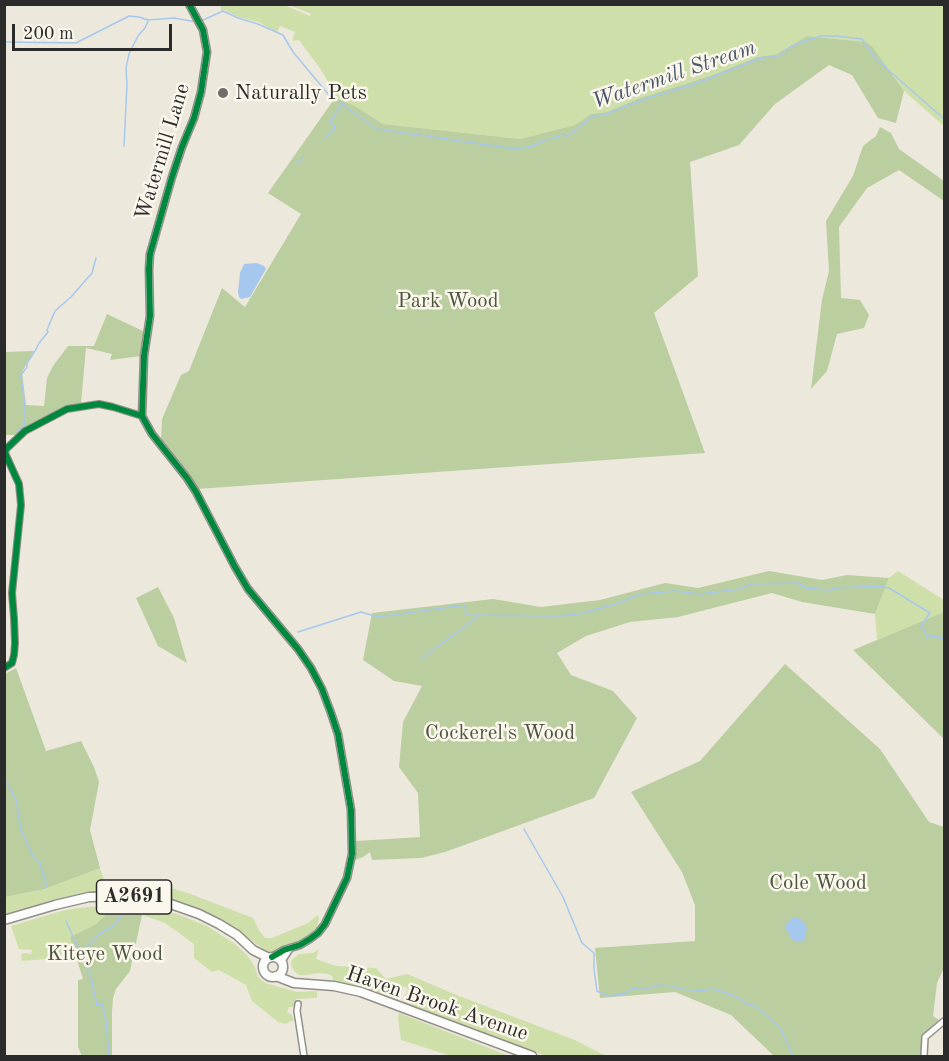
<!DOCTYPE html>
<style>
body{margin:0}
#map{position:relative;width:949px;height:1061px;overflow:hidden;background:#ece8dc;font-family:"Old Standard TT",serif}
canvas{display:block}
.frame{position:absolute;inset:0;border:6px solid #2b2b2b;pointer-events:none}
.scale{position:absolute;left:12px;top:24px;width:160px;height:27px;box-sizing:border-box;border:3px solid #2b2b2b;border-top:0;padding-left:8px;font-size:18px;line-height:21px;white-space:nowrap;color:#2b2b2b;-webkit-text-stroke:4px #fbf7ec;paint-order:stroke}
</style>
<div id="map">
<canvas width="949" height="1061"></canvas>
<div class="frame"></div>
<div class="scale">200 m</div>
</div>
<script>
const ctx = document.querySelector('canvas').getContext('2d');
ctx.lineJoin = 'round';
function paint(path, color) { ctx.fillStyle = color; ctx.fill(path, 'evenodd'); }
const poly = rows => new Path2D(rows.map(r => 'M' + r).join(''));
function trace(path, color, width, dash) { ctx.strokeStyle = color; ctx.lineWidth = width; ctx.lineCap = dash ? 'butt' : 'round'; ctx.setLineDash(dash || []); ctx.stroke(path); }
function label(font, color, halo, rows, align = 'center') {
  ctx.font = font + ' "Old Standard TT",serif'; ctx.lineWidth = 5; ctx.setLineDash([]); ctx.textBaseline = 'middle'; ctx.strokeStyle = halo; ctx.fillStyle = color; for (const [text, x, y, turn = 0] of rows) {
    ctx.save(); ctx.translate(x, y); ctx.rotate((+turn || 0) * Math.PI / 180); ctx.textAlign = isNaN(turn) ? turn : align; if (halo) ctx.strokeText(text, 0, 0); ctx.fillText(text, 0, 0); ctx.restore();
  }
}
paint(poly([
 [221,5,284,5,310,16,311,14,289,5,944,5,944,126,904,91,872,46,866,42,807,36,777,54,757,57,710,76,637,99,607,112,591,114,575,125,520,139,383,124,355,106,335,98,334,91,319,67,299,40,292,41,295,32,280,26,277,33,259,22,238,17,225,10,221,11],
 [898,571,944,600,944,612,877,640,875,614,889,578],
 [100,868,104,880,139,882,168,887,188,893,253,918,259,930,265,938,272,938,308,923,318,915,319,919,317,928,307,936,299,941,288,944,276,951,268,952,221,919,200,909,162,897,144,893,124,892,88,893,53,900,5,915,5,897,45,889],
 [124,904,142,905,177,914,207,926,235,944,247,955,255,967,258,977,265,983,297,992,317,991,317,998,296,999,296,1005,293,1007,289,1007,287,1012,292,1015,294,1020,285,1024,278,1022,252,1001,246,985,219,970,212,972,194,958,194,944,165,923,126,909,111,909,96,924,70,937,73,947,56,958,22,961,21,957,22,954,25,953,31,954,32,950,19,949,11,926,58,912,77,908],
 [319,949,316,959,336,966,376,968,386,979,407,974,459,996,575,1040,606,1056,546,1056,403,1002,408,989,404,986,398,1000,364,987,334,981,332,976,328,974,319,973,306,975,299,975,294,971,291,965,292,960,299,954,313,953],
 [399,1013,509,1056,451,1056,401,1040,398,1019]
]), '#cfdfa9');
paint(poly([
 [807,36,866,42,872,46,904,91,896,123,878,118,852,75,829,65,775,104,739,145,690,162,698,276,654,313,705,453,197,489,188,474,161,441,162,419,181,375,189,371,222,288,245,307,301,214,268,193,335,98,355,106,383,124,520,139,575,125,591,114,607,112,637,99,710,76,757,57,777,54],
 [880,127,891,133,899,149,944,181,944,201,899,170,867,188,839,227,841,298,860,300,869,315,864,328,837,334,827,371,811,389,822,300,829,271,826,221,853,176,863,146,876,136],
 [107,314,145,332,141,356,110,360,112,354,86,348,81,403,56,411,26,426,16,435,5,435,5,352,34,351,22,372,26,405,44,406,47,378,53,366,68,346,94,346],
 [769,571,822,580,847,575,889,578,875,614,802,602,772,593,678,617,630,622,586,636,557,653,571,675,613,691,637,718,594,798,445,852,421,858,372,860,370,852,363,857,355,860,356,841,420,837,418,793,399,767,403,722,422,686,394,681,363,660,372,613,493,599,541,607,600,600,665,583,698,588],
 [158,587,174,618,187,663,158,646,136,598],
 [944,612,944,739,853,650],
 [785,664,880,749,929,822,944,827,944,968,937,983,933,1016,939,1020,921,1036,921,1056,774,1056,731,1015,675,992,600,998,595,948,695,941,695,905,682,872,631,792,700,761],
 [16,668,46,751,81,741,94,767,99,782,90,830,100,868,45,889,5,897,5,674],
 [111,909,126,909,142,915,130,971,116,989,113,998,112,1011,112,1056,82,1056,78,1047,78,980,83,979,70,937,96,924]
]), '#bacea0');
paint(poly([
 [257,263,264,266,266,269,250,297,241,299,239,297,238,292,240,273,244,264],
 [793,917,801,919,806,925,807,930,805,935,806,940,794,942,787,932,785,926]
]), '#a7c8ee');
trace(poly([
 [201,21,223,11,238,18,258,24,283,35,293,52,329,95,377,129,516,149,533,146,544,140,553,139,560,135,568,136,593,116,603,115,648,98,692,85,759,59,768,57,778,57,790,47,804,41,822,36,836,36,862,39,876,59,944,119],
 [4,42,76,43,129,16,139,17,148,20,174,18,197,22],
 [324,138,330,134,335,127,330,121,342,104],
 [124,146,127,84,126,68,129,54,138,36,145,28,148,21],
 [297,164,303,158],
 [21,379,21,375,27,367,27,363,35,351,39,343,48,332,47,330,55,311,71,297,92,273,96,258],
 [18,431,24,426,25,422,25,407,22,383],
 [298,632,361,612,378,617,465,605,466,615,560,616,583,613,619,603,640,594,675,591,701,594,739,589,752,584,798,583,806,588,828,590,835,588,879,586,889,588,930,613,922,625,927,637,931,635,933,637,938,636,941,639,944,638],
 [421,659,480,615],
 [4,778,16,800,21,830,33,856,40,863,47,887],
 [524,829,563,897,582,943,594,953,594,969,597,991,608,996,624,994,634,988,650,988,659,985,674,986,677,989,695,990,699,991,714,989,737,997,748,1005,753,1004,772,1020,780,1028,793,1056],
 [66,921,81,954],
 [109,1056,106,1021,102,1004,97,1005,91,977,81,954,98,935,113,926,129,907]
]), '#a7c8ee', 1.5);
const minor = poly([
 [4,668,12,663,14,655,15,643,14,618,12,593,21,505,19,484,5,453,6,449,25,431,67,409,99,404,113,407,142,416],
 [298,1004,297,1011,304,1056],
 [924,1056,925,1037,944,1021]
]);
const tertiary = poly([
 [189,4,203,30,207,52,201,92,194,118,182,147,172,177,150,254,149,269,150,316,144,356,142,416,152,434,187,478,196,492,235,567,248,589,298,649,311,668,322,689,331,713,338,734,351,810,352,854,347,878,325,924,318,933,310,939,300,945,284,950,272,957],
 [281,962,290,948]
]);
const primary = poly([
 [4,920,55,905,89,897,125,896,144,898,162,901,199,914,219,924,237,935,253,950,269,958],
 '263 967a10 10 0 1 1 20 0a10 10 0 1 1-20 0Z',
 [276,976,294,983,334,986,361,992,532,1056]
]);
trace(minor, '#928f8a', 8);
trace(tertiary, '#928f8a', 9);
trace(primary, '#928f8a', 11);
trace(minor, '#fcfcfa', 5);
trace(tertiary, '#fcfcfa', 6);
trace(primary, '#fcfcfa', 8);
trace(poly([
 [189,4,203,30,207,52,201,92,194,118,182,147,172,177,150,254,149,269,150,316,144,356,142,416,152,434,187,478,196,492,235,567,248,589,298,649,311,668,322,689,331,713,338,734,351,810,352,854,347,878,325,924,318,933,310,939,300,945,284,950,272,957],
 [4,668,12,663,14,655,15,643,14,618,12,593,21,505,19,484,5,453,6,449,25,431,67,409,99,404,113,407,142,416]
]), '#00873e', 6);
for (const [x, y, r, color] of [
 [223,93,6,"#6f6d69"]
]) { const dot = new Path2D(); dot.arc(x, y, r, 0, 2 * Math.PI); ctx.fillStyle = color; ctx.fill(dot); trace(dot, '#fbf7ec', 2); }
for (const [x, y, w] of [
 [134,897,75]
]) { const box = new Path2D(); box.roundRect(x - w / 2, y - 17, w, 34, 4.5); ctx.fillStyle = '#fbf7ec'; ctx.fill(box); trace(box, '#2b2b2b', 1.5); }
label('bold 20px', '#2b2b2b', null, [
 ["A2691",134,897]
]);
label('21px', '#2b2b2b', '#fbf7ec', [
 ["Naturally Pets",235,93]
], 'left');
label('21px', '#2b2b2b', '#fbf7ec', [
 ["Watermill Lane",163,152,-73],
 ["Haven Brook Avenue",437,1004,19]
]);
label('21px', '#4e5640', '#fbf7ec', [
 ["Park Wood",448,301],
 ["Cockerel's Wood",500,733],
 ["Cole Wood",818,883],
 ["Kiteye Wood",105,954]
]);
label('italic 22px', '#475668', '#fbf7ec', [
 ["Watermill Stream",674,75,-19]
]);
</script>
